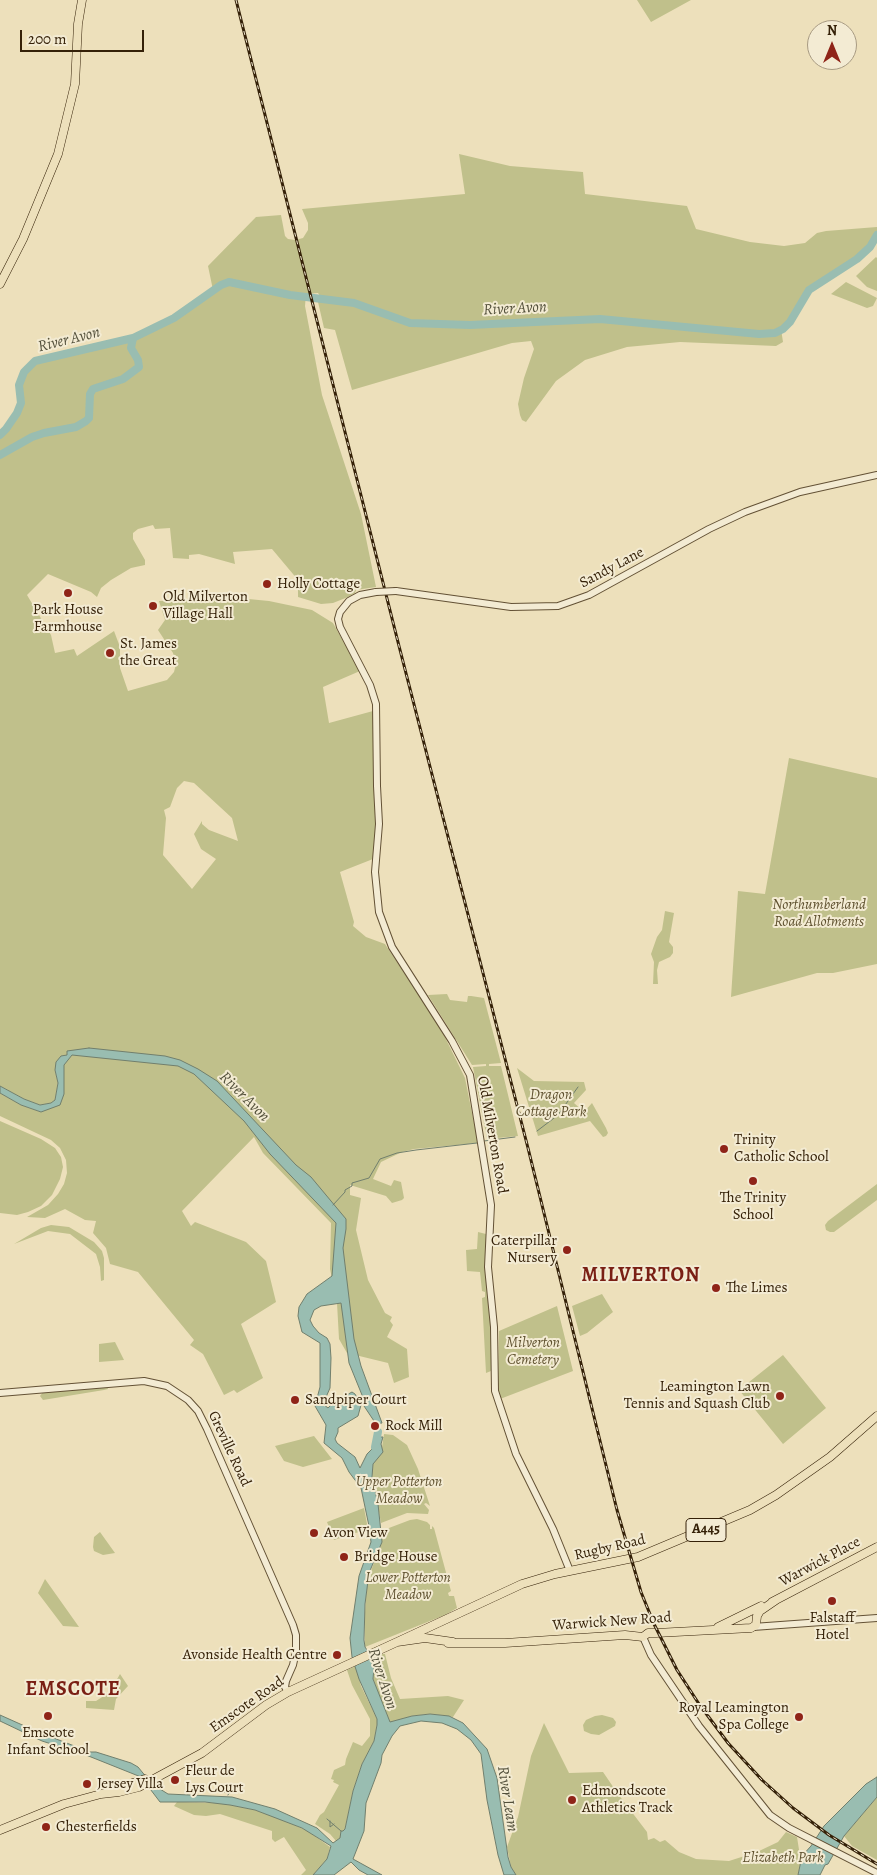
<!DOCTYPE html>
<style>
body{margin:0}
#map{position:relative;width:877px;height:1875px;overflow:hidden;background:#ede0bb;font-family:Alegreya,serif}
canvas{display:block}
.north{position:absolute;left:807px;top:20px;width:50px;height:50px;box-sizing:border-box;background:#f3ebd3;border:1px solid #a79a82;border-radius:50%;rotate:0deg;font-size:14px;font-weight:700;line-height:20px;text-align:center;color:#352108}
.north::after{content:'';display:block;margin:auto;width:18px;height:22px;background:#8f2418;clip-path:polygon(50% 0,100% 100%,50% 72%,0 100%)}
.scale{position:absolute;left:20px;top:30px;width:124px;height:22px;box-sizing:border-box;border:2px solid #352108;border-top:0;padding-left:6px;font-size:15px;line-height:18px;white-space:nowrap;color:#352108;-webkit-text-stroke:4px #f3ebd3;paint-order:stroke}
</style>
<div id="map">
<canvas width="877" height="1875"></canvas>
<div class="north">N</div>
<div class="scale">200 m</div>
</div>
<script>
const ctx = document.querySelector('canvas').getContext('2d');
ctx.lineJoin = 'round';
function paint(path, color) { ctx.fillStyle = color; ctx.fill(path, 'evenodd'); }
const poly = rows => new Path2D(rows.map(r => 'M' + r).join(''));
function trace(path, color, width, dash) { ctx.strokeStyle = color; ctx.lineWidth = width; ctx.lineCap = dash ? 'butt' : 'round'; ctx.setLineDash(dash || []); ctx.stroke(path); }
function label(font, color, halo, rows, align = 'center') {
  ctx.font = font + ' Alegreya,serif'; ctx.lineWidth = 4; ctx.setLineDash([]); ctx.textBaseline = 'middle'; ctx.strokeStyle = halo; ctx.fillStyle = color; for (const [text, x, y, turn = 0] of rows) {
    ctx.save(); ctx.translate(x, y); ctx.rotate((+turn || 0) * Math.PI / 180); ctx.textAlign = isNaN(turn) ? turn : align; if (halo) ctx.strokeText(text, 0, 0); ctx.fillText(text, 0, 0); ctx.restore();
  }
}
paint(poly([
 [637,0,691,0,651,22],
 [459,154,510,166,583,172,585,194,687,206,696,229,750,242,784,246,805,243,817,233,826,231,877,227,877,235,870,247,853,261,817,283,807,291,790,322,779,330,781,329,783,342,776,346,680,342,627,347,585,360,556,381,526,422,522,420,520,415,518,404,524,378,534,349,531,341,512,343,352,390,335,330,324,328,318,302,322,299,318,293,306,294,305,306,322,395,361,514,376,587,356,590,355,593,348,597,333,603,321,604,298,597,298,580,272,549,233,552,235,564,199,554,189,555,189,559,173,558,170,528,155,529,153,525,138,529,133,533,133,539,145,560,145,565,131,568,111,580,101,588,97,597,91,592,48,574,27,595,51,635,55,653,74,649,77,656,114,631,120,647,120,668,128,691,167,680,174,672,176,664,173,653,158,630,165,620,159,601,238,598,269,601,312,610,333,623,360,671,323,687,329,723,373,711,377,827,373,859,340,872,354,922,353,926,366,937,385,944,440,1027,465,1078,478,1143,414,1149,402,1152,381,1162,373,1179,391,1186,394,1180,401,1182,404,1198,402,1200,392,1203,386,1196,350,1185,350,1195,361,1198,356,1230,368,1280,385,1313,392,1317,390,1321,393,1325,387,1337,407,1349,409,1377,394,1383,388,1363,347,1353,339,1339,337,1303,330,1269,331,1223,263,1153,254,1137,182,1211,191,1226,195,1222,246,1242,266,1261,276,1302,241,1324,263,1378,237,1393,234,1390,224,1395,203,1354,190,1345,194,1340,138,1272,110,1264,106,1248,93,1233,96,1221,85,1220,65,1209,45,1218,27,1217,48,1205,58,1194,64,1184,67,1173,66,1160,60,1148,51,1140,0,1116,0,1093,21,1105,41,1112,57,1101,61,1063,55,1070,58,1083,55,1101,51,1103,40,1105,24,1099,0,1086,0,435,6,429,17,413,21,403,19,385,24,372,35,361,133,338,174,318,196,304,213,290,208,266,256,217,281,215,285,236,288,239,295,240,303,238,308,230,308,223,302,209,465,194],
 [184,781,194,783,232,818,238,841,209,830,202,824,202,821,194,834,201,849,216,859,192,889,163,855,166,818,164,810,170,807,177,788],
 [876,257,877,258,877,291,867,287,856,276],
 [846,282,877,298,873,306,867,308,831,294],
 [789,758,877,778,877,964,833,973,817,973,731,997,738,891,765,894],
 [665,911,674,913,669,942,673,947,673,953,670,957,659,962,657,970,658,984,653,984,654,962,651,954,657,937,662,930],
 [447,994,450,1000,467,1002,468,996,471,996,484,998,501,1063,489,1064,489,1066,501,1066,518,1136,487,1139,473,1067,486,1066,486,1064,472,1065,428,995],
 [517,1068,534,1081,584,1082,586,1090,574,1103,584,1112,592,1103,606,1128,608,1133,606,1136,603,1137,590,1121,538,1136],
 [0,1121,41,1139,55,1148,61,1157,63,1167,60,1179,52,1195,41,1206,28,1212,17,1215,0,1213],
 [877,1184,877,1200,834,1232,830,1232,826,1230,825,1225,828,1221],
 [51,1225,69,1227,94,1242,102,1251,104,1258,104,1280,101,1281,100,1267,96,1254,70,1234,48,1231,14,1244,41,1228],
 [478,1232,486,1234,487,1240,492,1326,492,1366,491,1371,486,1373,482,1298,485,1297,485,1292,482,1291,480,1272,467,1271,466,1250,477,1249],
 [602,1294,613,1312,587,1333,580,1336,572,1306],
 [557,1306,573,1371,500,1399,498,1385,499,1331],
 [115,1342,124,1360,99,1362,99,1344],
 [783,1355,826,1408,783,1444,739,1390],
 [107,1386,108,1389,104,1390,43,1400,40,1396,43,1392],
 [384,1434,393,1435,407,1445,418,1469,430,1506,426,1503,424,1504,429,1510,428,1514,407,1513,381,1523,372,1474,373,1464,382,1447],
 [314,1436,332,1459,303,1467,284,1461,275,1446],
 [364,1508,368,1529,334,1540,327,1522],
 [417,1519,427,1522,430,1525,430,1529,432,1529,432,1526,434,1528,451,1591,448,1593,449,1596,454,1596,457,1608,445,1615,365,1647,365,1612,367,1581,382,1542,381,1531,410,1520],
 [100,1532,115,1553,103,1555,94,1551,93,1547,94,1537],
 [45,1579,79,1627,63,1626,38,1593],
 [380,1654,385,1654,391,1678,400,1699,448,1696,464,1700,453,1717,430,1714,412,1716,390,1723,373,1679,374,1668,372,1664,372,1658],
 [356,1666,361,1686,377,1719,377,1725,374,1741,362,1764,353,1791,345,1829,340,1838,336,1841,330,1834,315,1824,320,1815,324,1812,339,1785,333,1782,334,1780,331,1779,334,1770,345,1765,346,1759,353,1742,362,1746,370,1736,370,1719,352,1685,347,1670],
 [120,1674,128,1686,116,1699,114,1710,86,1708,86,1701,96,1701,110,1692],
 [602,1715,613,1718,616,1722,615,1726,599,1735,591,1734,584,1731,583,1725,586,1720,595,1716],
 [544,1723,569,1773,603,1772,618,1794,647,1832,648,1840,654,1838,660,1842,665,1840,679,1852,696,1859,729,1861,757,1852,778,1842,786,1832,797,1837,800,1856,802,1856,798,1875,516,1875,511,1867,507,1847,518,1817,531,1756],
 [877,1797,877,1860,852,1846,844,1836],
 [177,1802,221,1803,255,1810,279,1818,308,1831,330,1847,327,1859,313,1875,301,1875,306,1870,284,1837,275,1842,272,1839,272,1831,220,1814,206,1816,194,1815,174,1806]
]), '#c0c08b');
const water = poly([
 [89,1048,165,1056,180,1060,198,1069,217,1081,296,1165,311,1177,346,1219,346,1229,343,1248,354,1339,361,1366,382,1423,376,1424,362,1403,362,1395,349,1363,341,1303,321,1306,314,1310,310,1320,313,1326,319,1333,327,1338,330,1344,331,1358,330,1388,323,1404,328,1408,334,1402,352,1392,355,1394,361,1405,358,1416,338,1428,338,1432,335,1439,337,1443,355,1457,360,1468,367,1454,373,1448,376,1437,383,1437,381,1444,383,1452,373,1464,372,1477,378,1504,382,1542,369,1573,365,1604,364,1640,365,1647,373,1659,372,1664,374,1668,373,1679,390,1722,412,1716,430,1714,449,1716,463,1723,487,1749,497,1778,508,1857,511,1867,516,1875,504,1875,498,1855,487,1800,481,1754,471,1740,457,1729,442,1723,421,1721,400,1726,392,1736,382,1755,381,1763,366,1803,364,1831,353,1859,382,1875,368,1875,359,1870,351,1862,334,1875,313,1875,327,1859,331,1846,302,1828,255,1810,230,1805,205,1802,160,1802,141,1777,86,1755,42,1741,0,1721,0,1715,38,1732,77,1747,87,1752,96,1752,131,1763,138,1767,152,1784,168,1794,232,1797,275,1809,317,1828,333,1843,340,1838,341,1831,343,1831,345,1829,353,1791,362,1764,374,1741,377,1725,377,1719,359,1679,352,1657,350,1638,359,1576,371,1542,369,1526,361,1488,349,1472,342,1458,324,1443,326,1425,315,1406,320,1387,320,1343,302,1332,298,1316,299,1307,307,1294,332,1276,336,1223,270,1154,244,1121,194,1074,178,1066,72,1055,64,1065,64,1094,60,1105,41,1112,21,1105,0,1093,0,1086,24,1099,40,1105,51,1103,55,1100,58,1083,55,1070,56,1062,61,1056,67,1055,67,1051,89,1048],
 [877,1777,877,1797,844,1836,828,1864,825,1865,820,1875,798,1875,802,1856,811,1846,824,1826,866,1784,877,1777]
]);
paint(water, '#99bdb1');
trace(water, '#717f6d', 1);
trace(poly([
 [537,1131,558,1115,578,1087],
 [484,1141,515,1137],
 [333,1205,345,1192,345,1190,352,1186,352,1183,369,1178,380,1159,397,1153,416,1150,477,1143],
 [221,1792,229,1793,228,1795],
 [327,1819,341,1831],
 [330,1821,330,1827,334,1824]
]), '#717f6d', 1);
trace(poly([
 [0,435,6,429,17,413,21,403,19,385,24,372,35,361,133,338,174,318,221,285,229,282,290,295,354,303,410,323,470,325,600,319,759,334,775,333,783,329,790,322,809,290,857,259,870,247,877,235],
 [0,455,32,437,44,433,76,427,86,421,89,418,90,394,93,389,123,379,139,367,138,360,131,348,133,338],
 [375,1447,378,1432]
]), '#99bdb1', 8);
const minor = poly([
 [396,591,511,607,558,606,589,595,709,529,745,512,800,492,877,475],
 [376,592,360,595,349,601,340,612,338,619,340,627,370,685,376,704,377,786,379,824,375,872,379,912,392,947,452,1041,470,1075,491,1205,488,1267,494,1327,495,1391,516,1454,553,1529,570,1571],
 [0,1393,144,1381,167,1386,188,1400,198,1411,207,1429,293,1625,296,1635,296,1651,293,1665,286,1681,285,1687,288,1692],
 [753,1627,877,1618],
 [643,1637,651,1655,699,1726,770,1815,789,1828,877,1873]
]);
const major = poly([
 [0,284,23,239,58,154,75,84,78,24,82,0],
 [772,1602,877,1547],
 [718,1627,761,1606],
 [397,1642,522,1584,555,1574,638,1557,750,1510,776,1495,830,1457,877,1416],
 [448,1643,505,1643,625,1635,643,1637,648,1633,656,1633,751,1628,756,1625,757,1616,760,1611,776,1600],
 [108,1791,145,1779],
 [0,1830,64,1804,101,1794,119,1792,139,1787,202,1753,266,1705,288,1692,397,1642,425,1638,453,1642]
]);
trace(minor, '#635135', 8);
trace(major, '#352108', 9);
trace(minor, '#f3ebd3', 6);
trace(major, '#ede0bb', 8);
const rail = poly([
 [236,0,399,646,528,1148,617,1510,641,1592,654,1624,677,1670,699,1704,728,1743,762,1780,793,1808,829,1835,877,1864]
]);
trace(rail, '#352108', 3);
trace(rail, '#f3ebd3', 1, [4]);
const minorBridge = poly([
 [376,592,396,591]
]);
trace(minorBridge, '#635135', 8, []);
trace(minorBridge, '#f3ebd3', 6);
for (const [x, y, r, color] of [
 [267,584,5,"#8f2418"],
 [68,593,5,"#8f2418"],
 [153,606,5,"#8f2418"],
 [110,653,5,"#8f2418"],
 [724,1149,5,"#8f2418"],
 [753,1181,5,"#8f2418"],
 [567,1250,5,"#8f2418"],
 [716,1288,5,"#8f2418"],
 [780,1396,5,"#8f2418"],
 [295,1400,5,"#8f2418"],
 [375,1426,5,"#8f2418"],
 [314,1533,5,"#8f2418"],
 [344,1557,5,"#8f2418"],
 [832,1601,5,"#8f2418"],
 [337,1655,5,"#8f2418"],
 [48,1716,5,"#8f2418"],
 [799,1717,5,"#8f2418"],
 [175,1780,5,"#8f2418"],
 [87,1784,5,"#8f2418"],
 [572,1800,5,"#8f2418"],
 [46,1827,5,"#8f2418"]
]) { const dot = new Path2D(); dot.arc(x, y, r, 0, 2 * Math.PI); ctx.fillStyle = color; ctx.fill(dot); trace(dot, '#f3ebd3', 2); }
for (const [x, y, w] of [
 [706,1530,40]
]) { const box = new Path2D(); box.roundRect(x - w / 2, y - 11.5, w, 23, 4); ctx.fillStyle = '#f3ebd3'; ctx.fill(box); trace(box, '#352108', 1); }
label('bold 14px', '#352108', null, [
 ["A445",706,1530]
]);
label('15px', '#352108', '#f3ebd3', [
 ["Sandy Lane",612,568,-28],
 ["Old Milverton Road",492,1135,80],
 ["Greville Road",229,1449,65],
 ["Rugby Road",610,1548,-13],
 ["Warwick Place",820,1562,-28],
 ["Warwick New Road",612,1622,-4],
 ["Emscote Road",247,1705,-35]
]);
label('15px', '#352108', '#f3ebd3', [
 ["Holly Cottage",277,584],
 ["Old Milverton",163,597],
 ["Village Hall",163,614],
 ["Park House",68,610,"center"],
 ["Farmhouse",68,627,"center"],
 ["St. James",120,644],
 ["the Great",120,661],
 ["Trinity",734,1140],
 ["Catholic School",734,1157],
 ["The Trinity",753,1198,"center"],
 ["School",753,1215,"center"],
 ["Caterpillar",557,1241,"right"],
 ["Nursery",557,1258,"right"],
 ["The Limes",726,1288],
 ["Leamington Lawn",770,1387,"right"],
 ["Tennis and Squash Club",770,1404,"right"],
 ["Sandpiper Court",305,1400],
 ["Rock Mill",385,1426],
 ["Avon View",324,1533],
 ["Bridge House",354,1557],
 ["Falstaff",832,1618,"center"],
 ["Hotel",832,1635,"center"],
 ["Avonside Health Centre",327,1655,"right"],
 ["Royal Leamington",789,1708,"right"],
 ["Spa College",789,1725,"right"],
 ["Emscote",48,1733,"center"],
 ["Infant School",48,1750,"center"],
 ["Fleur de",185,1771],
 ["Lys Court",185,1788],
 ["Jersey Villa",97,1784],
 ["Edmondscote",582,1791],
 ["Athletics Track",582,1808],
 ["Chesterfields",56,1827]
], 'left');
label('italic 15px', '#5f512f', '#f3ebd3', [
 ["Northumberland",819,905],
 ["Road Allotments",819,922],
 ["Dragon",551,1095],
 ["Cottage Park",551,1112],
 ["Milverton",533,1343],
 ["Cemetery",533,1360],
 ["Upper Potterton",399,1482],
 ["Meadow",399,1499],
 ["Lower Potterton",408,1578],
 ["Meadow",408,1595],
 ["Elizabeth Park",783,1858]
]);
label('italic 16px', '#53503b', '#f3ebd3', [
 ["River Avon",515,309,-3],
 ["River Avon",69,340,-14],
 ["River Avon",244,1097,45],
 ["River Avon",382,1679,72],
 ["River Leam",507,1799,81]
]);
ctx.letterSpacing = '1px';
label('bold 20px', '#7a1f14', '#f3ebd3', [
 ["MILVERTON",641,1276],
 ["EMSCOTE",73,1690]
]);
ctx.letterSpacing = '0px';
</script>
